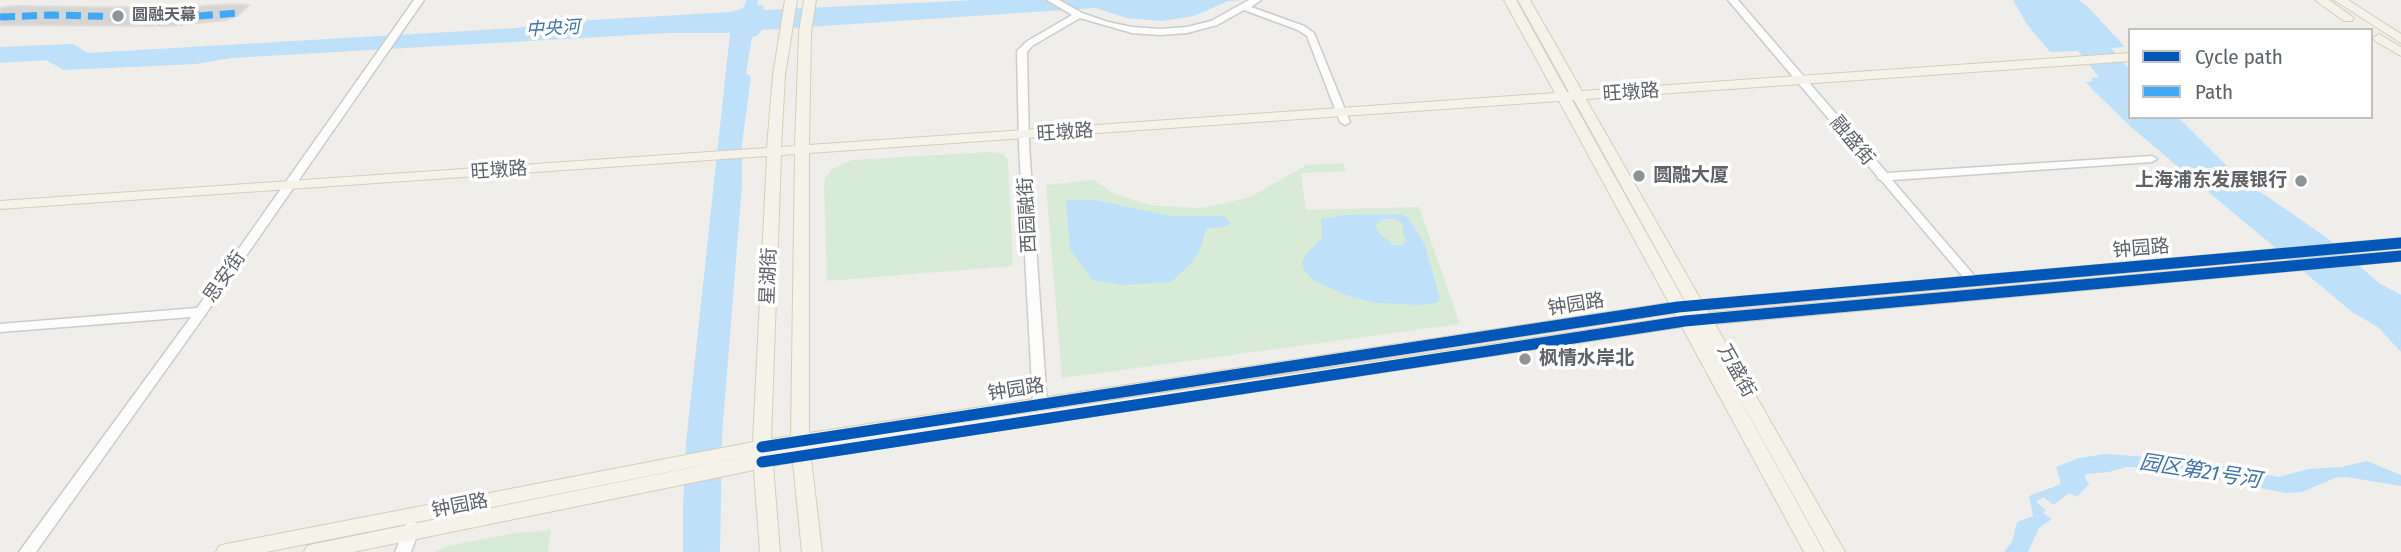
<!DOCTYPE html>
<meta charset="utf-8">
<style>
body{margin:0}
#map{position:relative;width:2401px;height:552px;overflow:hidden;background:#efeeea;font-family:"Fira Sans Condensed",sans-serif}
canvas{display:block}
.legend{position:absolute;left:2128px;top:28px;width:245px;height:91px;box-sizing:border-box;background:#fff;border:2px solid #bfc1c3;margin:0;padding:9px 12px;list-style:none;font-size:21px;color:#5f6368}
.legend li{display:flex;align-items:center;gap:14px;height:35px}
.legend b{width:35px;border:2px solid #bfc1c3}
</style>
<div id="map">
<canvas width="2401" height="552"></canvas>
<ul class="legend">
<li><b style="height:9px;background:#0057b8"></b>Cycle path</li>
<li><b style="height:9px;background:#3fa9f5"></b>Path</li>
</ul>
</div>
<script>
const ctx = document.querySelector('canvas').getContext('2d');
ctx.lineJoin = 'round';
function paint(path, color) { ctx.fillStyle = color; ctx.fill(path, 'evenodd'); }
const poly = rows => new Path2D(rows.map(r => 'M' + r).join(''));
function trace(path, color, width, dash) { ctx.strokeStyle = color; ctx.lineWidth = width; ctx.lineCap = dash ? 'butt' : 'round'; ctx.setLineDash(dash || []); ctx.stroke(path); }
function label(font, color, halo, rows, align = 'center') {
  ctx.font = font + ' "Fira Sans Condensed","Noto Sans SC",sans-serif'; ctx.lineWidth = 7; ctx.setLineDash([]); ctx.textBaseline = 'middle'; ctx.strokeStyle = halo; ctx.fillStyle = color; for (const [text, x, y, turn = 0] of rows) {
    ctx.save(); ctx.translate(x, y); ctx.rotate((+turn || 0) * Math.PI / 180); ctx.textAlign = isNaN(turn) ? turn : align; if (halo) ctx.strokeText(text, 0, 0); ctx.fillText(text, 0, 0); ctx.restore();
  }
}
paint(poly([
 [990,152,1003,154,1008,160,1013,266,827,281,824,185,825,178,832,169,852,160],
 [1343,163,1346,171,1301,173,1306,210,1419,207,1460,324,1062,378,1046,185,1094,180,1113,193,1149,205,1200,208,1223,204,1252,196,1307,165],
 [551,530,548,552,434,552,447,546,509,534]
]), '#d8ebd6');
paint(poly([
 [747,0,758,0,757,5,763,5,764,10,976,0,1243,0,1228,1,1194,16,1162,21,1127,18,1095,8,762,30,757,36,752,37,746,73,751,77,742,144,742,185,722,435,720,552,683,552,683,508,686,443,730,33,668,33,231,58,196,64,64,70,46,60,0,63,0,47,73,44,88,53,517,28,541,23,731,12,743,8],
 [2013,0,2079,0,2089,8,2125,47,2111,48,2130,70,2130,117,2178,117,2237,176,2326,237,2379,283,2401,295,2401,352,2378,327,2352,312,2132,128,2091,88,2086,82,2093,81,2091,78,2099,77,2078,51,2050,52,2026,23],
 [1066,200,1095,200,1171,216,1223,216,1231,222,1227,226,1206,229,1200,250,1192,262,1171,282,1121,285,1092,280,1070,249],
 [1346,215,1400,214,1408,217,1425,245,1440,299,1436,303,1421,305,1376,303,1348,296,1314,281,1305,271,1302,263,1304,257,1322,238,1321,219],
 [1384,219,1396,219,1404,224,1402,229,1406,241,1402,245,1393,245,1378,232,1375,225],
 [2105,454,2193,460,2278,477,2309,469,2341,467,2367,461,2401,475,2401,486,2346,477,2335,478,2302,492,2286,493,2151,467,2126,467,2109,472,2086,474,2085,478,2089,484,2077,497,2069,493,2054,505,2043,497,2036,502,2046,510,2043,513,2052,519,2039,528,2028,552,2004,552,2012,542,2017,522,2033,516,2029,496,2061,484,2056,467,2079,458]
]), '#bfe0f9');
const building = poly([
 [236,4,249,5,237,16,226,20,170,26,0,25,0,8,14,6,167,8,236,4]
]);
paint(building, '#d6d5d3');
trace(building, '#deddd9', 2);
const minor = poly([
 [414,0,424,0,205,315,36,552,19,552,191,317,0,332,0,324,197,308,414,0],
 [1047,0,1059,0,1082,13,1108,22,1132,27,1160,29,1187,27,1211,21,1249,0,1261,0,1251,7,1304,26,1314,33,1350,122,1345,125,1340,122,1307,36,1298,30,1244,10,1217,25,1187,33,1160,35,1132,33,1080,18,1032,46,1027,52,1029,145,1047,404,1045,407,1040,409,1035,407,1033,404,1019,145,1017,51,1026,42,1072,15,1047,0],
 [1728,0,1738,0,1887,173,2152,156,2157,159,2152,162,1892,180,1979,281,1977,284,1969,284,1881,180,1878,179,1877,176,1728,0],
 [412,521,417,523,420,527,411,552,395,552,407,523,412,521]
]);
const major = poly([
 [785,0,797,0,785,75,781,147,795,146,799,32,804,0,816,0,811,32,809,145,1555,93,1504,0,1516,0,1567,92,1569,92,1518,0,1530,0,1582,91,2130,53,2130,61,1586,99,1701,300,2401,238,2401,248,1707,310,1709,313,2401,251,2401,261,1715,324,1845,552,1825,552,1699,325,1824,552,1804,552,1682,327,811,459,822,552,802,552,793,462,773,466,780,552,760,552,754,470,353,552,304,552,307,546,314,544,753,455,266,552,216,552,219,546,226,544,753,442,767,156,0,209,0,201,767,148,773,75,785,0],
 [1572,100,1574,100,1685,301,1684,301,1572,100],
 [1559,101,1669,303,809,433,809,153,1559,101],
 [795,154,791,436,771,439,781,155,795,154],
 [1674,313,1676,317,900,432,1674,313],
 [2315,0,2329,0,2354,18,2352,21,2344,21,2315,0],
 [2334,0,2348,0,2401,34,2401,43,2334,0],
 [2379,34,2401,47,2401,56,2375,41,2373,38,2379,34]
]);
trace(minor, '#cbcccc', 3);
trace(major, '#d7ceb8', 2);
paint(minor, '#fdfcfc');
paint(major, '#f4f2e9');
trace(poly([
 [0,17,53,15,167,18,240,13]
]), '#3fa9f5', 7, [15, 7]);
trace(poly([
 [762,447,1678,307,2401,243],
 [762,462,1685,321,2401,256]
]), '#0057b8', 11);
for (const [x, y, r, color] of [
 [118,16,7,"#919496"],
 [1639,176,7,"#919496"],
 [2301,181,7,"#919496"],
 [1525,359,7,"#919496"]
]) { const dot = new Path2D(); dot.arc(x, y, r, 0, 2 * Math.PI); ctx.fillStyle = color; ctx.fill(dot); trace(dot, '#fff', 2.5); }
label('bold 16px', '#5f6368', '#fff', [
 ["圆融天幕",132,16]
], 'left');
label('italic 18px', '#4174aa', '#fff', [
 ["中央河",553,29,-3]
]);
label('19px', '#5f6368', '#fff', [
 ["旺墩路",1631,93,-4],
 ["旺墩路",1065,133,-4],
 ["融盛街",1852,141,50],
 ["旺墩路",499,171,-4],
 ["西园融街",1028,215,-93],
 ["钟园路",2141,249,-5],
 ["星湖街",769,276,-88],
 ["思安街",225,277,-55],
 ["钟园路",1576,305,-9],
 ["万盛街",1736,371,61],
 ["钟园路",1016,390,-9],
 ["钟园路",460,506,-11]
]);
label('bold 19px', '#5f6368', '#fff', [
 ["圆融大厦",1653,176],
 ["上海浦东发展银行",2287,181,"right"],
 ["枫情水岸北",1539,359]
], 'left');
label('italic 21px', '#4174aa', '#fff', [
 ["园区第21号河",2200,472,9]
]);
</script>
